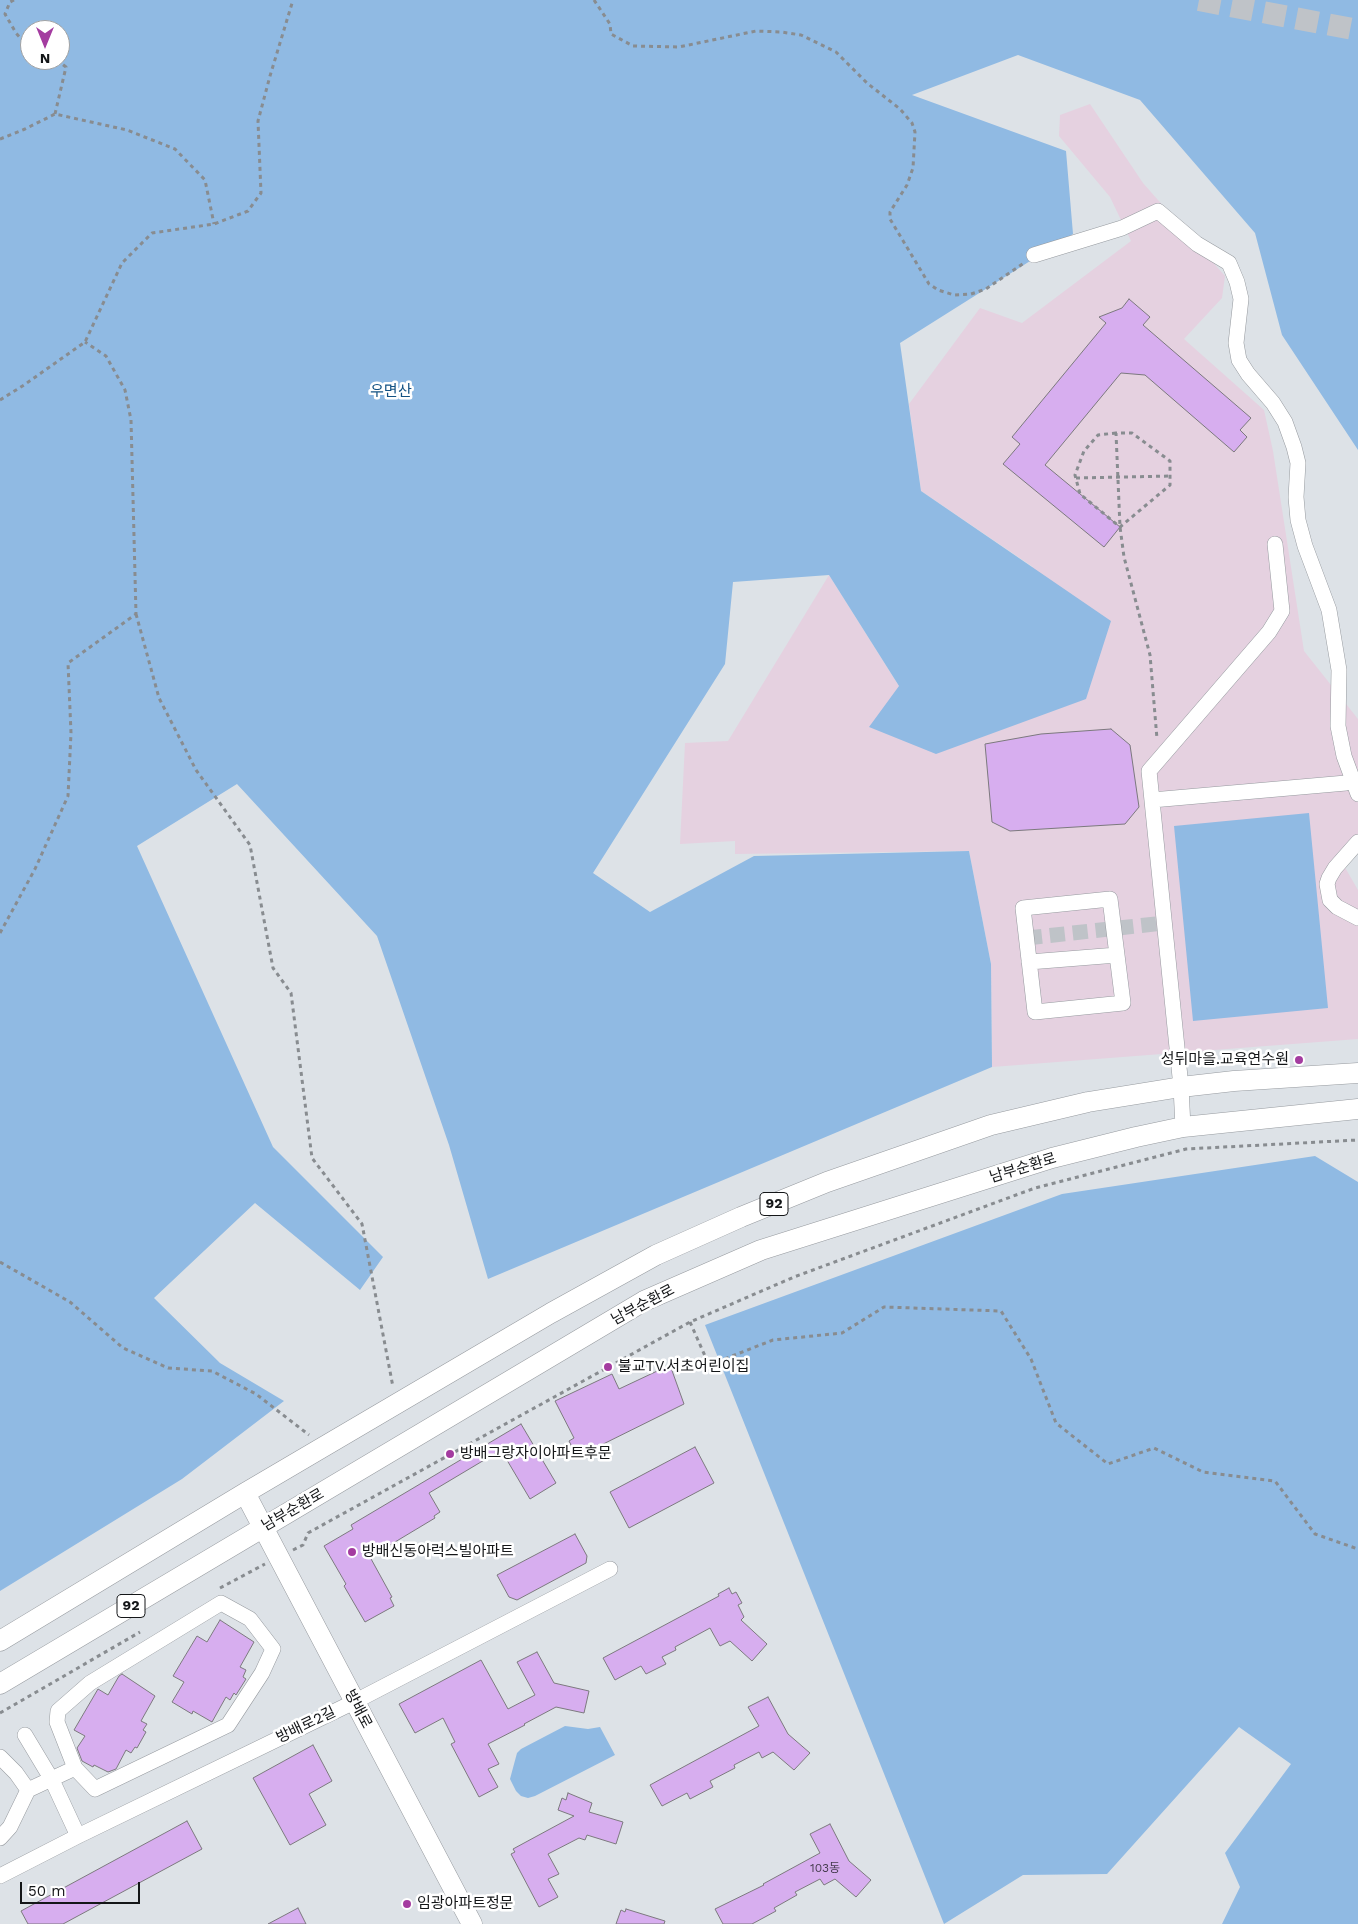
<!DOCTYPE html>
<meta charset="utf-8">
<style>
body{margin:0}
#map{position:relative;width:1358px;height:1924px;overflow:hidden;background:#dde2e7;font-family:"Work Sans",sans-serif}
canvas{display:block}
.north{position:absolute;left:20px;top:20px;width:50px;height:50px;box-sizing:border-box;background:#fff;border:1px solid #a1a2a3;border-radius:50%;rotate:180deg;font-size:14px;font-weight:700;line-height:20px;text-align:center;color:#141618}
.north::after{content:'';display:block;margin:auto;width:18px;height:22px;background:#a43ca0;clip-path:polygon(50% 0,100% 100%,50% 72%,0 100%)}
.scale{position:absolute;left:20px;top:1882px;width:120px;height:22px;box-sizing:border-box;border:2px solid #141618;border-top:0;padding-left:6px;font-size:15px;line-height:18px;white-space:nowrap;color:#141618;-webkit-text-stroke:4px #fff;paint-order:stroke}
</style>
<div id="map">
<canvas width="1358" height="1924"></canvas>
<div class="north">N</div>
<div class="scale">50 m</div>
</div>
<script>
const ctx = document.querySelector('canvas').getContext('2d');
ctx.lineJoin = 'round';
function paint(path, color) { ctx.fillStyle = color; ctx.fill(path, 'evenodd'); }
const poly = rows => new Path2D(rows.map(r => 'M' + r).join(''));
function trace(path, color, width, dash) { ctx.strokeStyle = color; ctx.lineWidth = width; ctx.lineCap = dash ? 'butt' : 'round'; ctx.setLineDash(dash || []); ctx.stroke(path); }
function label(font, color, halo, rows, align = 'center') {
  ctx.font = font + ' "Work Sans","Noto Sans KR",sans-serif'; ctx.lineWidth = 5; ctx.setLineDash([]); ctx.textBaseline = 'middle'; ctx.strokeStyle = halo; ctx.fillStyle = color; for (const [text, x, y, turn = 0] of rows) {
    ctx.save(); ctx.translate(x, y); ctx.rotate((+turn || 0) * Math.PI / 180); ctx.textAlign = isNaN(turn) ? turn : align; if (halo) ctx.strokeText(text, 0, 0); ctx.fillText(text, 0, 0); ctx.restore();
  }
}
paint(poly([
 [1090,104,1143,183,1225,276,1222,298,1184,339,1264,410,1273,451,1304,651,1358,719,1358,841,1343,864,1358,890,1358,1039,992,1067,991,964,969,851,735,854,735,841,680,844,685,743,728,741,829,575,899,686,1033,567,921,491,909,404,980,308,1022,323,1131,241,1110,197,1059,136,1060,115]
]), '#e5d1e0');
paint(poly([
 [0,0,1358,0,1358,450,1282,335,1255,233,1140,100,1018,55,912,95,1066,151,1073,234,900,343,921,491,1111,621,1086,699,936,754,869,727,899,686,829,575,733,582,725,664,593,873,650,912,754,856,969,851,991,964,992,1067,488,1279,449,1145,377,936,237,784,137,846,273,1147,383,1257,360,1290,255,1203,154,1298,220,1363,284,1401,182,1479,0,1591],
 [30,30,60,30,60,60,30,60],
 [1309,813,1328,1008,1193,1021,1174,826],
 [1315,1156,1358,1182,1358,1924,1222,1924,1240,1887,1225,1853,1291,1764,1239,1727,1107,1874,1023,1875,944,1924,705,1325,1062,1194],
 [565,1726,588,1729,600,1727,615,1755,535,1796,528,1798,521,1796,516,1791,510,1779,517,1753,521,1749]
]), '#90bae3');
const building = poly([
 [1129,299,1150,317,1143,325,1251,418,1240,430,1247,437,1234,452,1145,375,1121,373,1045,465,1120,527,1104,547,1003,464,1020,444,1012,437,1106,323,1099,317,1122,308,1129,299],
 [1111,729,1130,745,1139,807,1125,824,1010,831,992,822,985,744,1041,734,1111,729],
 [670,1365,684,1404,577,1457,569,1441,574,1438,555,1401,612,1374,619,1389,670,1365],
 [521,1424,556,1483,530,1499,501,1450,429,1493,440,1512,434,1516,435,1518,370,1557,392,1597,390,1598,394,1606,365,1622,344,1586,346,1584,324,1546,353,1529,351,1525,521,1424],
 [695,1447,714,1483,629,1528,610,1492,695,1447],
 [575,1534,587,1556,586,1563,517,1600,509,1597,497,1575,575,1534],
 [729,1588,732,1594,736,1592,742,1603,738,1605,744,1617,741,1620,767,1644,752,1661,730,1641,720,1646,710,1628,675,1647,676,1650,662,1657,666,1664,646,1674,641,1666,615,1680,603,1658,719,1596,718,1594,729,1588],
 [220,1620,254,1642,240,1667,246,1670,243,1677,246,1679,236,1695,234,1693,230,1700,226,1697,212,1722,193,1711,192,1714,172,1702,184,1682,173,1676,197,1636,207,1642,220,1620],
 [537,1652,554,1683,589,1691,584,1713,556,1707,524,1724,525,1725,488,1744,499,1764,488,1769,498,1787,479,1797,451,1744,455,1742,443,1718,415,1733,399,1704,481,1660,508,1709,535,1695,517,1662,537,1652],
 [122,1674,155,1696,141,1721,147,1724,143,1730,146,1732,137,1748,135,1747,131,1753,126,1750,116,1769,108,1772,94,1765,93,1767,82,1761,77,1748,85,1736,74,1730,98,1689,108,1695,119,1676,122,1674],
 [768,1697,788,1734,810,1753,794,1770,773,1752,762,1758,759,1752,734,1765,735,1768,710,1781,713,1787,690,1799,687,1793,662,1806,650,1785,759,1726,748,1707,768,1697],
 [313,1745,332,1781,309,1794,326,1825,290,1845,253,1778,313,1745],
 [568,1793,592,1803,589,1812,623,1822,616,1844,587,1835,585,1840,579,1838,548,1854,559,1874,548,1879,558,1897,539,1907,511,1854,515,1852,513,1849,574,1816,558,1810,562,1798,566,1800,568,1793],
 [187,1821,202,1849,63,1924,28,1924,21,1911,187,1821],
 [830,1824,849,1861,871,1880,856,1897,835,1879,824,1885,820,1879,795,1892,797,1895,774,1908,776,1911,752,1924,723,1924,715,1909,764,1885,763,1884,820,1853,810,1834,830,1824],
 [298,1908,306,1924,268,1924,298,1908],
 [626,1909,665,1921,664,1924,616,1924,621,1910,625,1912,626,1909]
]);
paint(building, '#d7aeef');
trace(building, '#7c797e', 1);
trace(poly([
 [1027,938,1164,923]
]), '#bfc3c8', 15, [15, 8]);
trace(poly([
 [1199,0,1358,30]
]), '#bfc3c8', 22, [22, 11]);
const minor = poly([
 [1034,255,1122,228,1158,211,1197,244,1229,263,1237,282,1241,299,1236,343,1239,360,1248,374,1273,403,1285,422,1294,447,1298,463,1296,497,1298,520,1305,546,1329,610,1339,670,1338,726,1344,756,1358,794],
 [1152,800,1346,783],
 [1358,842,1335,868,1329,878,1327,884,1330,900,1337,907,1358,918],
 [1110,899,1123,1003,1035,1012,1023,908,1110,899],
 [1029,962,1117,955],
 [1183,1127,1181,1087,1149,771,1269,632,1282,611,1275,544],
 [25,1735,52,1780,78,1836],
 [0,1757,16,1773,28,1790],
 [0,1838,10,1827,28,1790,75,1768,95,1789,228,1725,262,1673,273,1649,250,1619,221,1603,90,1683,58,1711,57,1722,75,1768],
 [0,1876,78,1836,354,1702,610,1569]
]);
const major = poly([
 [245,1493,472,1924],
 [0,1641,245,1493,551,1313,656,1255,741,1217,827,1182,991,1125,1088,1102,1181,1087,1234,1081,1358,1073],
 [0,1684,644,1301,761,1250,1052,1158,1136,1137,1183,1127,1358,1109]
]);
trace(minor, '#969a9f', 16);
trace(major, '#969a9f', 21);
trace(poly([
 [14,0,10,2,5,14,16,33,30,49],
 [594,0,610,24,611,34,633,46,679,47,756,31,781,32,801,35,836,52,867,83,900,109,912,123,915,132,913,168,907,185,890,212,890,219,929,284,938,290,954,295,971,294,986,289,1024,263],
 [55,114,66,67,57,60],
 [0,139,25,129,55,114,127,130,175,149,205,180,214,224],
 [0,400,24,385,85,342,122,263,152,233,214,224,248,211,261,193,258,121,270,76,293,0],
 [1116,433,1098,435,1084,451,1075,475,1080,494,1120,527,1170,485,1170,461,1132,433,1116,433,1120,527,1124,557,1150,655,1157,739],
 [1076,478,1170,476],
 [136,614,159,698,196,770,250,845,273,968,291,993,312,1158,362,1224,393,1387],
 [0,933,35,869,68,796,71,733,68,663,136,614,131,420,125,390,106,356,85,342],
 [0,1262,70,1302,123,1348,168,1368,212,1371,256,1394,309,1435],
 [690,1322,709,1365,773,1340,842,1333,884,1307,1001,1311,1031,1359,1056,1423,1108,1464,1154,1448,1203,1472,1275,1481,1315,1534,1358,1549],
 [293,1550,303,1545,308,1533,690,1322,794,1277,1035,1188,1186,1149,1358,1140],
 [220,1588,265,1564],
 [0,1713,140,1632]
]), '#888c90', 3, [4, 4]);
trace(minor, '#fff', 15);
trace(major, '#fff', 20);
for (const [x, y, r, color] of [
 [1299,1060,5,"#a43ca0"],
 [608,1367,5,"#a43ca0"],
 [450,1454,5,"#a43ca0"],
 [352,1552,5,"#a43ca0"],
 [407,1904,5,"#a43ca0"]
]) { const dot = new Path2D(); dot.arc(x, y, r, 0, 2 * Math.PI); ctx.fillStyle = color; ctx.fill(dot); trace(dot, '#fff', 2); }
label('12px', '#453c4e', null, [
 ["103동",825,1868]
]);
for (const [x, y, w] of [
 [774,1204,28],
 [131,1606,28]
]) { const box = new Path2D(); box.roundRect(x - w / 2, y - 11.5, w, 23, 4); ctx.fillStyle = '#fff'; ctx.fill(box); trace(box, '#141618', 1); }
label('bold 14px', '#141618', null, [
 ["92",774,1204],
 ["92",131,1606]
]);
label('15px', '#125183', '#fff', [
 ["우면산",391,392]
]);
label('15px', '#141618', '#fff', [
 ["성뒤마을.교육연수원",1289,1060,"right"],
 ["불교TV.서초어린이집",618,1367],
 ["방배그랑자이아파트후문",460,1454],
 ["방배신동아럭스빌아파트",362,1552],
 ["임광아파트정문",417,1904]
], 'left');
label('15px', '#141618', '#fff', [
 ["남부순환로",1023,1168,-17],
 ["남부순환로",643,1305,-28],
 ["남부순환로",293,1510,-30],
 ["방배로",358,1709,62],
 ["방배로2길",306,1725,-26]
]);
</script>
